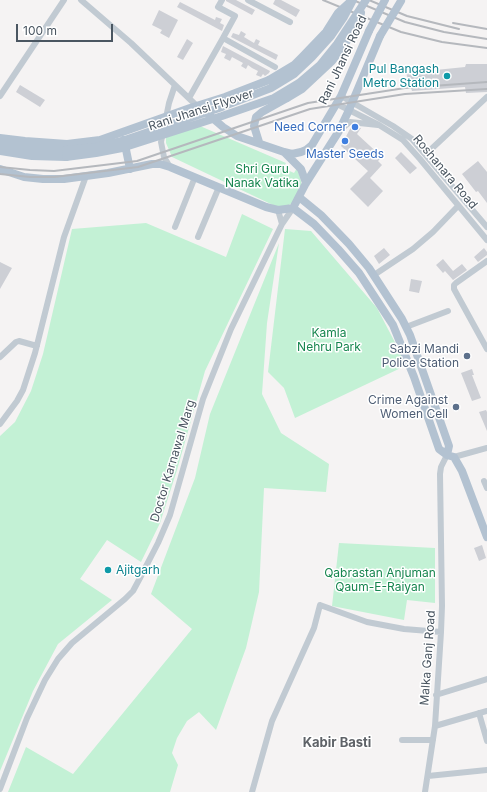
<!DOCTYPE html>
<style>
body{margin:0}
#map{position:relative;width:487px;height:792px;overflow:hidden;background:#f5f3f3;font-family:Inter,sans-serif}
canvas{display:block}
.scale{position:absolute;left:16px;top:24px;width:97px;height:18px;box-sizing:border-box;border:2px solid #4a5661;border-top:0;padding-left:5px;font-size:12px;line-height:14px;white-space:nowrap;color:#4a5661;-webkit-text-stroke:3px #fff;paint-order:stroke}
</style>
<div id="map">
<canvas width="487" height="792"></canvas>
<div class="scale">100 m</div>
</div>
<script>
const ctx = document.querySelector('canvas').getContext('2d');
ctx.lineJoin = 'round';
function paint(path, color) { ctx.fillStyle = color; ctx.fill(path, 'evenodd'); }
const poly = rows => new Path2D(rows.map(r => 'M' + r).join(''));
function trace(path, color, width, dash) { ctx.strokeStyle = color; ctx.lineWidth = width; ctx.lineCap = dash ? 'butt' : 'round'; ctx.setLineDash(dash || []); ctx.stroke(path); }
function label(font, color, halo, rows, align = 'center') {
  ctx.font = font + ' Inter,sans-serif'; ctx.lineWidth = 3; ctx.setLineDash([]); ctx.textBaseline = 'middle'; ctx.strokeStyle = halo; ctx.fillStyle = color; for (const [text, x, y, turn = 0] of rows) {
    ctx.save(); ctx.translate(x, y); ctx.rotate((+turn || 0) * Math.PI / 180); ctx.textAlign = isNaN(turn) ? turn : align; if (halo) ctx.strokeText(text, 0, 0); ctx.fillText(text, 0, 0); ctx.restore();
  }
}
paint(poly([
 [193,123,286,163,283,168,294,173,297,168,301,181,301,186,292,203,287,206,275,206,172,157,166,143,166,135],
 [242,214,273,229,205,371,177,470,160,523,141,562,107,540,80,579,112,600,58,644,33,691,0,771,0,436,15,422,31,391,43,354,72,229,146,223,226,257],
 [285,229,311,231,377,308,400,352,405,366,295,418,284,388,268,372],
 [279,243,267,323,262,394,281,433,329,464,326,492,264,488,259,592,246,648,216,730,199,712,187,721,177,738,172,753,178,765,170,792,8,792,26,747,73,774,192,629,151,594,195,478,210,414],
 [339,543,435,548,435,603,407,600,404,620,332,606]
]), '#c3f1d5');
paint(poly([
 [226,0,236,0,255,10,252,15,226,1],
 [275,0,281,0,300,10,296,17,273,4],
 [180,2,215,20,216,17,222,19,220,23,224,25,222,31,177,7],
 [159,10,178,20,169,38,160,33,162,30,152,25],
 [241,31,246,34,244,37,254,43,256,39,260,41,258,45,278,55,276,60,231,37,233,33,239,35],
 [187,39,193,43,183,60,177,57],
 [223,46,270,71,269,73,265,76,263,74,261,77,256,75,258,71,252,68,248,65,246,69,241,66,243,63,232,57,230,61,224,58,226,54,221,52],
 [466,64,487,64,487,92,466,93,465,87,412,91,406,73,465,67],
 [20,85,45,100,40,107,16,92],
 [351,127,361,128,357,134,382,157,378,161,382,165,370,178,383,191,368,207,350,189,368,171,341,146],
 [401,152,417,168,410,174,395,158],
 [478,161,487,172,487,203,478,191,476,192,462,174],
 [384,248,390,255,379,264,374,256],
 [484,248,487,252,487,255,478,262,474,257],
 [443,259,453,271,462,264,467,270,453,280,445,271,443,273,436,265],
 [0,262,12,268,0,289],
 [411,279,422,281,419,293,409,291],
 [472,369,474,375,472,375,481,398,472,401,461,373],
 [486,410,487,412,487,431,479,412],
 [482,545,486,558,479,561,474,548]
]), '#cdcfd5');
trace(poly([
 [81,0,131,43,197,106],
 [222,0,218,7,235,16,223,38],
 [248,0,290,22],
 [0,96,64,0],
 [341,96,393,126,412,139,487,227],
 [189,98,223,38,275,67],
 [337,104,379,125,403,140,420,159,487,240],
 [340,130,350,122,378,125],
 [426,154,487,97],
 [170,167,164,157,161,142,169,103,175,85],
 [278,210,282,224],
 [175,227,195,177],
 [198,237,219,187],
 [487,261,456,283,454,285,454,289,487,349],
 [374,275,413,249,433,232,458,206],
 [406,327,448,311],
 [0,357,16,342,19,341,37,346],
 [0,424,17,401,23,390,35,353,64,237,86,176],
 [454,457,487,448],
 [484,481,487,488],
 [436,695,487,679],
 [479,713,487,741],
 [435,726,487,711],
 [402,740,433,740],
 [428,776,487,770],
 [0,789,27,718,45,680,58,659,72,643,125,599,133,591,140,578,158,543,170,515,203,399,231,329,282,224,293,208],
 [252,792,272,721,314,628,320,605,367,622,404,629,441,632],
 [425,792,435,726,441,632,442,606,440,474,441,467,447,455]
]), '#c1cad2', 6);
trace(poly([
 [209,115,223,127,237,136,284,152,301,169,306,183],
 [0,138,25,141,67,144,100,140,190,108,225,97,269,80],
 [124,140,130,169],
 [259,142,254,126,256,117,262,112,287,98],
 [0,143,33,149,66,150],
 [0,151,32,156,66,157],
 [284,152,292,154,301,152,306,150,312,145,341,96,369,31],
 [0,169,24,177,43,179,64,179,108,173,152,164,160,164,170,167,266,207,278,210,293,208,306,183,339,131,349,110,380,36],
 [299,197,321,215,349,244,369,268,402,319,410,335,449,446,447,455],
 [293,208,314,224,338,249,359,273,393,325,414,377,439,449,447,455,454,457,462,471,487,537]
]), '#b3c2d1', 8);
trace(poly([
 [323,0,401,32,442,42,487,48],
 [353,0,405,22,444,32,487,39],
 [369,0,407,16,459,29],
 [453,23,487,29],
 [0,167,30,170,54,171,137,161,308,103,405,88,487,82],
 [0,174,30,177,54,177,138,167,310,109,405,94,487,89]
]), '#b5b8bd', 2);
trace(poly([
 [369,31,385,0],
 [380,36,401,1],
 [269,80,294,65,302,57,326,32,338,13,350,2],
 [287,98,302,89,332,61,352,34,359,22,361,13],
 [66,150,96,147,122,141,219,108,271,88,294,74,312,57,331,36,344,17,353,0],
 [66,157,96,153,122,148,222,116,274,98,299,83,320,65,337,44,366,0]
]), '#b3c2d1', 8);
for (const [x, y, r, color] of [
 [447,76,4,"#0f9aa8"],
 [355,127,4,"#3f7fe0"],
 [345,141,4,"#3f7fe0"],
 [467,356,4,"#5c6f8a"],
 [456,407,4,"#5c6f8a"],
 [108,570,4,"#0f9aa8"]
]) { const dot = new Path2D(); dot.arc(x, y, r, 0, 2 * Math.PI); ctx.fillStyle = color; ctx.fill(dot); trace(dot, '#fff', 1.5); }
label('12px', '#4a5661', '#fff', [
 ["Rani Jhansi Road",343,60,-65],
 ["Rani Jhansi Flyover",201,110,-18],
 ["Roshanara Road",445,172,50],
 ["Doctor Karnawal Marg",173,461,-73],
 ["Malka Ganj Road",428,658,-86]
]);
label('12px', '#0d838f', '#fff', [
 ["Pul Bangash",439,69],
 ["Metro Station",439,83],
 ["Ajitgarh",116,570,"left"]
], 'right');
label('12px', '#366cbe', '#fff', [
 ["Need Corner",347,127],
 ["Master Seeds",345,154,"center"]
], 'right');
label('12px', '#17864f', '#fff', [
 ["Shri Guru",262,169],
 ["Nanak Vatika",262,183],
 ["Kamla",329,333],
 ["Nehru Park",329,347],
 ["Qabrastan Anjuman",380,573],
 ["Qaum-E-Raiyan",380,587]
]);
label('12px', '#4e5e75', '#fff', [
 ["Sabzi Mandi",459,349],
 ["Police Station",459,363],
 ["Crime Against",448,400],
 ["Women Cell",448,414]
], 'right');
label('bold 13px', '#5f6368', '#fff', [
 ["Kabir Basti",337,743]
]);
</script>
